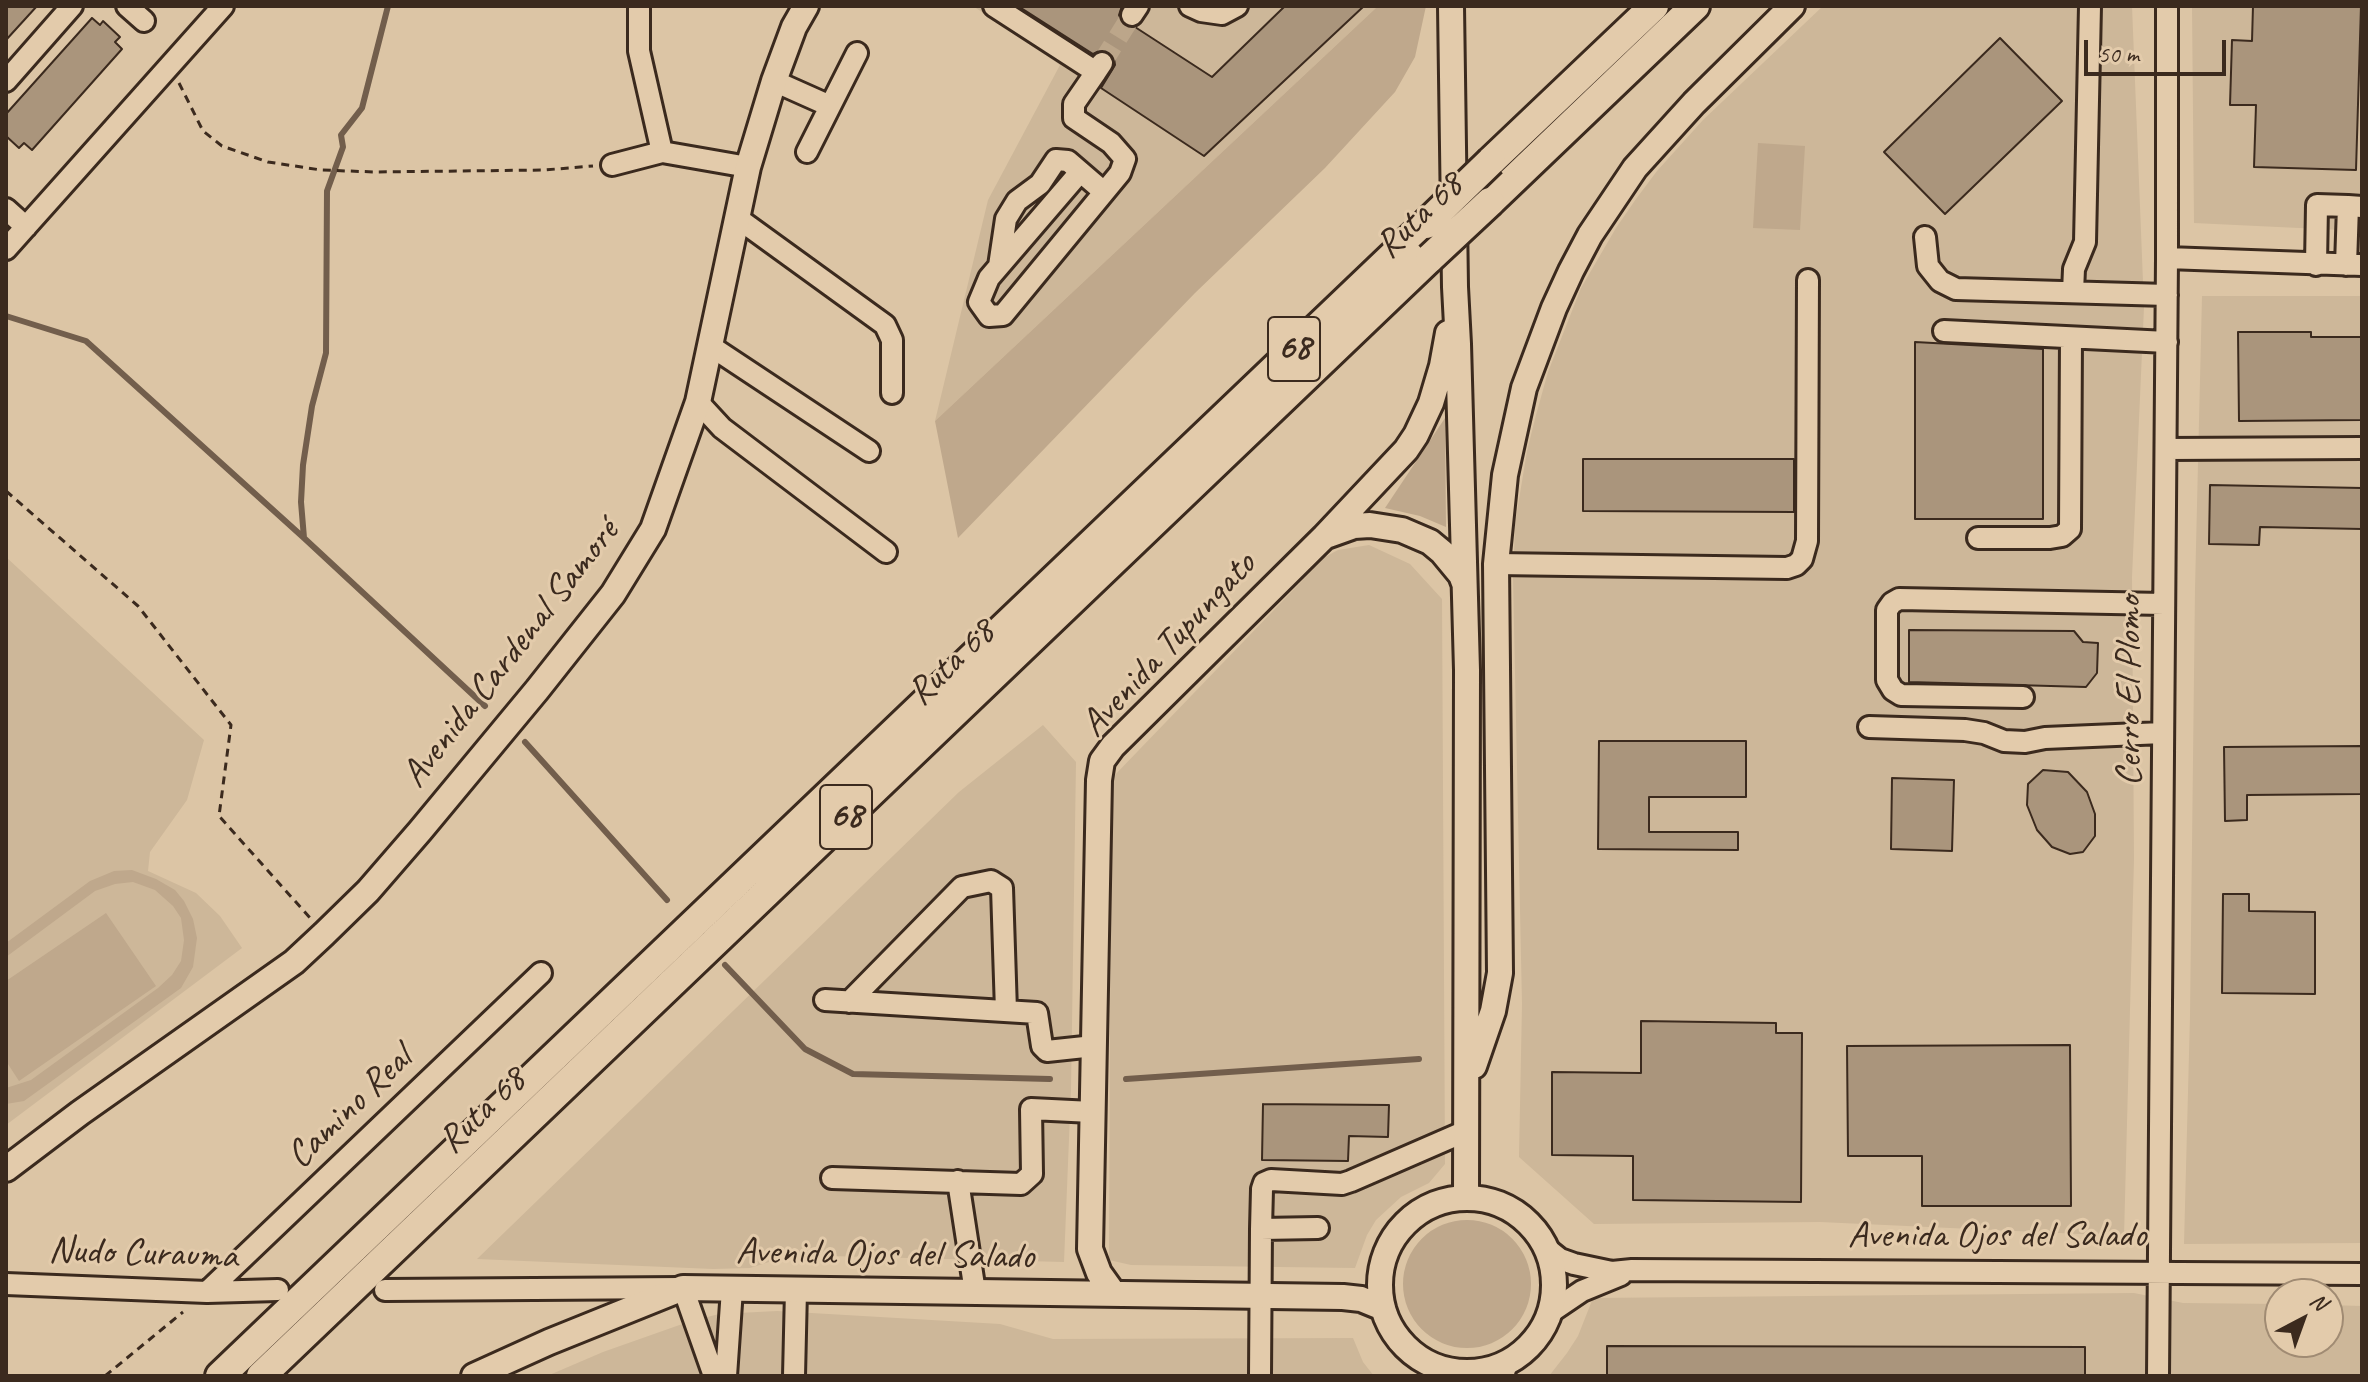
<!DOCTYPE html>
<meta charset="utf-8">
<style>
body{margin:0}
#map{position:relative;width:2368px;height:1382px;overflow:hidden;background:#dcc5a5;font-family:Caveat,sans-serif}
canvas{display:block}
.frame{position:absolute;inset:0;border:8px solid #3b2a1e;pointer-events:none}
.north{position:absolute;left:2264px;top:1278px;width:80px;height:80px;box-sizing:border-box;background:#e3cbab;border:2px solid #a08b73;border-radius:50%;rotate:41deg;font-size:22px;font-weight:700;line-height:32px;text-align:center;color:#3b2a1e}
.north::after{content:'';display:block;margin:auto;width:28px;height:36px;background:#3b2a1e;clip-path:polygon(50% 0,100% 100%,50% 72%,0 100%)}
.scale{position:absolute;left:2084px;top:40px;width:142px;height:36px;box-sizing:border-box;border:4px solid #3b2a1e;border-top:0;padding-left:10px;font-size:24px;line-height:28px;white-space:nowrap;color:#3b2a1e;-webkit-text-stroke:6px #e3cbab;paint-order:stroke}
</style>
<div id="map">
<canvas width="2368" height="1382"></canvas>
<div class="frame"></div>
<div class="north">N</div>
<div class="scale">50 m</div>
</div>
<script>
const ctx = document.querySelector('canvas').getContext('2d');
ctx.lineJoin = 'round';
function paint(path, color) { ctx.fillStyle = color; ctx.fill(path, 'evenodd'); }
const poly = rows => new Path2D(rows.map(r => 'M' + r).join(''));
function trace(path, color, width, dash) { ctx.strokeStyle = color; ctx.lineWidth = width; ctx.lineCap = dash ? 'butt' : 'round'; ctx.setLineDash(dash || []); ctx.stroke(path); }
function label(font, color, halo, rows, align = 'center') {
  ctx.font = font + ' Caveat,sans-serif'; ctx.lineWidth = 6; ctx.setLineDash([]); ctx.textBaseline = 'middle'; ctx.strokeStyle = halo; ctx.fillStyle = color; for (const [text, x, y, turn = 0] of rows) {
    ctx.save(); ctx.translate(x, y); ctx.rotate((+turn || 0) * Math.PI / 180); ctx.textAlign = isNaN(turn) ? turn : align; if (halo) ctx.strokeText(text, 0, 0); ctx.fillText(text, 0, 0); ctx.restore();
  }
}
paint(poly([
 [973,6,1378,6,935,421,988,200,1060,65],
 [1823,6,2132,6,2144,307,2132,577,2134,859,2124,1236,1820,1222,1594,1224,1519,1157,1522,1004,1513,578,1515,524,1527,451,1536,415,1548,372,1581,288,1616,228,1636,199,1657,171,1703,120],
 [2192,6,2362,6,2362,231,2194,223],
 [2202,296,2362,296,2362,1243,2184,1244,2190,1016,2195,589],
 [1369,545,1410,564,1442,599,1445,1164,1429,1183,1401,1197,1376,1220,1367,1235,1355,1268,1131,1265,1109,1260,1111,779,1325,557,1338,550],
 [6,557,204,740,187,800,150,852,148,871,196,893,220,916,242,948,6,1125],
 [1043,725,1076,762,1071,1089,1064,1262,791,1255,750,1268,713,1269,477,1259,959,792],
 [2134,1293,2183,1303,2280,1304,2280,1342,2328,1342,2328,1305,2362,1306,2362,1376,1549,1376,1567,1353,1578,1336,1593,1298],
 [777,1311,1000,1324,1053,1339,1353,1338,1363,1362,1374,1376,547,1376,603,1352,688,1322,719,1314]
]), '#cdb799');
paint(poly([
 [1378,6,1426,6,1415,57,1395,92,1325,168,1195,293,958,538,935,421],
 [1758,143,1805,146,1800,230,1753,228],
 [1445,418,1446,527,1420,516,1385,508],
 [132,870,156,879,175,890,184,901,193,919,197,938,193,967,181,988,24,1101,6,1104,6,1088,31,1080,158,988,172,975,181,961,184,940,181,918,173,906,155,890,133,882,115,884,95,891,6,957,6,943,90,881,114,871],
 [106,913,156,986,19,1081,6,1061,6,981],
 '1403 1284a64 64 0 1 1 128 0a64 64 0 1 1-128 0Z'
]), '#bfa88c');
trace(poly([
 [6,316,86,341,304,538,485,706],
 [304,538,301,502,303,465,312,406,326,353,327,191,343,147,341,135,362,108,388,6],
 [525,742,667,900],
 [725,965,805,1049,853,1074,1050,1079],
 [1126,1079,1419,1059]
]), '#725e4c', 6);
const building = poly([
 [6,6,37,6,6,40,6,6],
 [1018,6,1122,6,1119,15,1124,25,1135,27,1212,77,1285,6,1364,6,1204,156,1101,88,1115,65,1114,58,1110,53,1102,50,1093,54,1018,6],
 [2253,6,2361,6,2356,170,2254,167,2256,105,2230,105,2232,40,2252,41,2253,6],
 [92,18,100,25,103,21,120,37,115,42,122,49,32,150,24,143,19,148,6,136,6,114,92,18],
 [2000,38,2062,101,1945,214,1884,152,2000,38],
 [2238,332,2311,332,2311,337,2362,337,2362,420,2239,421,2238,332],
 [1915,342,2043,349,2043,519,1915,519,1915,342],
 [1583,459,1794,459,1794,512,1583,511,1583,459],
 [2210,485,2362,488,2362,529,2260,527,2259,545,2209,544,2210,485],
 [1909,630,2074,631,2083,642,2098,643,2097,673,2086,687,1909,682,1909,630],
 [1599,741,1746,741,1746,797,1649,797,1649,832,1738,832,1738,850,1598,849,1599,741],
 [2362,746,2362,794,2247,795,2247,820,2225,821,2224,747,2362,746],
 [2043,770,2068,772,2087,792,2095,814,2095,836,2083,852,2070,854,2052,847,2037,830,2027,805,2028,784,2043,770],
 [1892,778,1954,780,1952,851,1891,849,1892,778],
 [2223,894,2249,894,2249,911,2315,912,2315,994,2222,993,2223,894],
 [1641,1021,1776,1023,1776,1033,1802,1033,1801,1202,1633,1200,1633,1156,1552,1155,1552,1072,1641,1073,1641,1021],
 [2070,1045,2071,1206,1922,1206,1922,1156,1848,1156,1847,1046,2070,1045],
 [1263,1104,1389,1105,1388,1137,1349,1136,1348,1161,1262,1160,1263,1104],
 [1607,1346,2085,1347,2085,1376,1607,1376,1607,1346]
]);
paint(building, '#aa957c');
trace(building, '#3b2a1e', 2);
trace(poly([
 [1102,63,1132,15]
]), '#bca68a', 20, [20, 10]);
const minor = poly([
 [127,6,144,21],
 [639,6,639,51,662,152],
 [994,6,1096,72,1102,63],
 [1190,6,1201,11,1222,14,1237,6],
 [1132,15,1138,6],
 [6,81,72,6],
 [774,81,830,106],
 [807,152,857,53],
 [612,165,662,152,748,167],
 [1080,172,989,278,979,302,989,316,1003,315,1120,173,1125,159,1111,143,1074,118,1074,104,1096,72],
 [6,209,26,227],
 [736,217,885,325,892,340,892,393],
 [1925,237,1928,266,1940,281,1956,289,2167,295],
 [6,249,223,6],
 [2167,258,2362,265],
 [2316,265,2317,205,2348,206],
 [2346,265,2348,206,2362,207],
 [999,266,1006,219,1017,201,1040,184,1056,160,1068,161,1104,192],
 [2073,292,2074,269,2085,242,2090,6],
 [1944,331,2167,342],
 [709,345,869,451],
 [698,402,722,428,886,552],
 [2166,449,2362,448],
 [1978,538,2050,538,2062,536,2070,529,2071,338],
 [1496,564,1787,568,1796,565,1802,559,1807,541,1808,280],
 [2023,697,1901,695,1893,690,1887,680,1887,610,1892,603,1899,599,2164,604],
 [1869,727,1965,730,1984,733,2004,741,2025,742,2045,738,2163,733],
 [825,1000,1037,1013,1042,1046,1047,1051,1094,1046],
 [849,1002,962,887,991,881,1002,888,1006,1011],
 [832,1178,1021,1184,1032,1174,1031,1109,1092,1112],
 [958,1181,975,1292],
 [1261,1229,1318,1228],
 [1545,1247,1560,1259,1574,1264,1612,1272,1632,1270,2362,1274],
 [6,1284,207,1292,278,1290],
 [385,1290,683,1288,714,1376],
 [207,1292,541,973],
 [1551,1312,1582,1291,1621,1275],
 [1433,1366,1435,1376],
 [726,1376,732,1289],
 [794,1376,796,1290],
 [1260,1376,1261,1229,1262,1189,1264,1183,1271,1180,1342,1184,1351,1181,1466,1131],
 [1503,1376,1507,1363],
 [2158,1376,2167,258,2167,6]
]);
const major = poly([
 [1451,6,1455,287,1458,344,1467,670,1466,1198],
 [1326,536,1354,526,1370,525,1402,530,1430,542,1442,552,1461,575,1464,583],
 [1474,1066,1493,1011,1500,973,1496,564,1505,475,1524,388,1554,308,1571,271,1590,235,1635,168,1694,103,1792,6],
 [6,1169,80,1113,294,962,324,934,368,891,420,831,537,690,613,594,653,529,698,402,748,167,774,81,794,27,806,6],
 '1380 1285a87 87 0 1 1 174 0a87 87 0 1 1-174 0Z',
 [1114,1294,1099,1273,1090,1249,1099,780,1102,761,1113,746,1324,537,1406,450,1416,435,1431,403,1442,366,1448,333],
 [474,1376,549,1342,683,1288,1343,1297,1361,1299,1383,1308]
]);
const highway = poly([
 [1491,161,1654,6],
 [1490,202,1695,6],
 [220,1376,1426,224],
 [261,1376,1430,258]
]);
trace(minor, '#3b2a1e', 26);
trace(major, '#3b2a1e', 30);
trace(highway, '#3b2a1e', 34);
trace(poly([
 [179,83,203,131,222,146,268,162,321,170,375,172,544,170,593,166],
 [6,491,138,606,231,725,219,816,311,919],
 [105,1376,183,1312]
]), '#3b2a1e', 3, [8, 6]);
trace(minor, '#e3cbab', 20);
trace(major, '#e3cbab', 24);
trace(highway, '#e3cbab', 28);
const highwayBridge = poly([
 [1426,224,1491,161],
 [1430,258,1490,202]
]);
trace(highwayBridge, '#3b2a1e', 34, []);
trace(highwayBridge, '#e3cbab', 28);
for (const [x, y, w] of [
 [1294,349,52],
 [846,817,52]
]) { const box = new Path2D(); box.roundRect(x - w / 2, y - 32, w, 64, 6); ctx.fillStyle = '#e3cbab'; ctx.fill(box); trace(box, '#3b2a1e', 2); }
label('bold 36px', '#3b2a1e', null, [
 ["68",1294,349],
 ["68",846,817]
]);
label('38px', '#3b2a1e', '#e3cbab', [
 ["Ruta 68",1420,216,-44],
 ["Avenida Tupungato",1169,645,-47],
 ["Avenida Cardenal Samoré",511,654,-52],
 ["Ruta 68",952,663,-44],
 ["Cerro El Plomo",2130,691,-90],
 ["Camino Real",350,1108,-44],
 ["Ruta 68",483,1111,-44],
 ["Avenida Ojos del Salado",1997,1236],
 ["Nudo Curauma",143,1254,2],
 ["Avenida Ojos del Salado",885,1255,1]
]);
</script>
